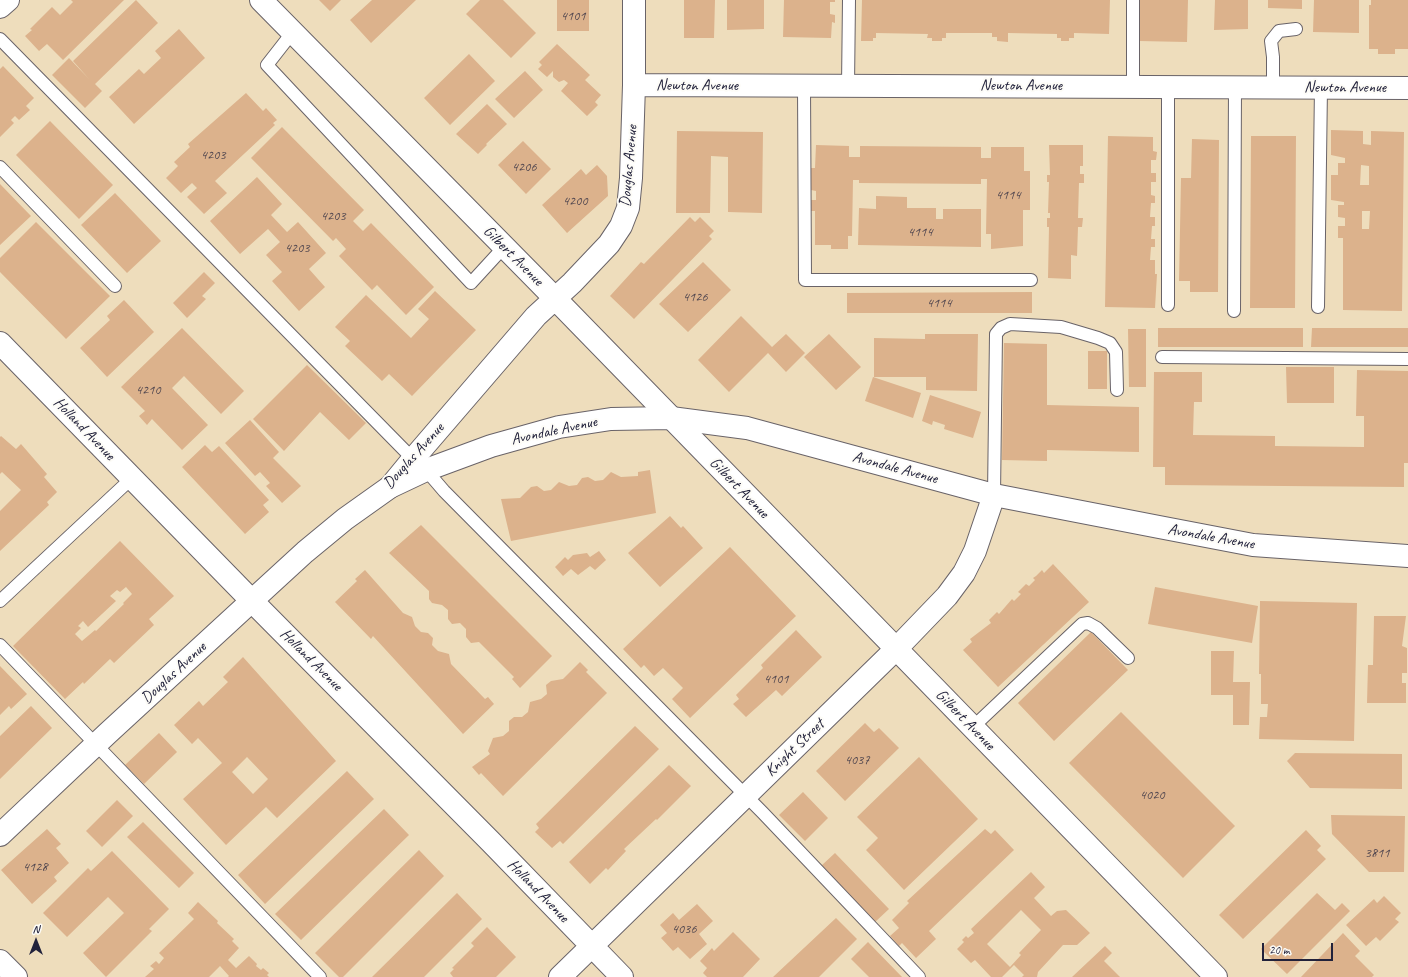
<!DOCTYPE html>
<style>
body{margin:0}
#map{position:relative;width:1408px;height:977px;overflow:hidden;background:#eeddbc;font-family:Caveat,sans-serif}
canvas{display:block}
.north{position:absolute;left:16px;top:921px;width:40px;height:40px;-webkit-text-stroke:3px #fdfcf7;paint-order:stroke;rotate:0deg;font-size:11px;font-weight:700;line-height:16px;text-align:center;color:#22223b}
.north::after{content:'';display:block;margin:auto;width:14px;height:18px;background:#22223b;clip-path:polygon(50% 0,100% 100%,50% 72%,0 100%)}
.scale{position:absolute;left:1262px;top:943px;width:71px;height:18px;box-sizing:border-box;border:2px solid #22223b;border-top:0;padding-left:5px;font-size:12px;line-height:14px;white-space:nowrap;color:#22223b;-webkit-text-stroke:3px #fdfcf7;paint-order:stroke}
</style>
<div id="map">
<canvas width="1408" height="977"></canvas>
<div class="north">N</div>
<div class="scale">20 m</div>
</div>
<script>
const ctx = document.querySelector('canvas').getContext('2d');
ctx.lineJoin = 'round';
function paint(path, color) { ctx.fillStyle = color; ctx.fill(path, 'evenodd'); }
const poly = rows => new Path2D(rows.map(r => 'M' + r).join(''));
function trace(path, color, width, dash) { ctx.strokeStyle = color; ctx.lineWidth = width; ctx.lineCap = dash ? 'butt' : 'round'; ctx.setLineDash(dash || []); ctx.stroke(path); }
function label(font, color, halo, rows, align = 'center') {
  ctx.font = font + ' Caveat,sans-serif'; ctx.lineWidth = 4; ctx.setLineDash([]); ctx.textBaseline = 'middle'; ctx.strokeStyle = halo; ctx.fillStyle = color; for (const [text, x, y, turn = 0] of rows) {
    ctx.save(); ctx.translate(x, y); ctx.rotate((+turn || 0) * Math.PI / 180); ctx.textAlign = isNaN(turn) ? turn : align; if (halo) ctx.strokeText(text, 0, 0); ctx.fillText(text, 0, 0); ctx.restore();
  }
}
paint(poly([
 [71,0,124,0,63,60,47,44,39,51,25,36,32,30,30,29,52,7,60,15,73,2],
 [136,0,158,23,95,84,102,91,85,108,52,75,69,58,89,79,73,61],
 [319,0,341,0,330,11],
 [372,0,416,0,371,43,350,20],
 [480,0,503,0,536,33,511,58,466,14],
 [557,0,589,0,589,31,557,31],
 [684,0,715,0,714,38,684,38],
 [727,0,764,0,764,29,727,30],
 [784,0,835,0,835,2,830,2,830,14,835,15,835,23,832,22,831,38,783,37],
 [862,0,1110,0,1109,34,1074,33,1074,38,1069,38,1069,41,1061,41,1061,38,1057,38,1057,34,1008,33,1008,42,997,41,997,37,992,37,992,33,946,33,946,38,942,38,942,41,932,41,932,38,927,38,928,34,876,33,876,38,873,38,873,41,861,41],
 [1140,0,1188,0,1187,42,1139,41],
 [1215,0,1248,0,1248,29,1214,30],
 [1268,0,1302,0,1302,9,1268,8],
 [1314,0,1359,0,1359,33,1313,32],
 [1371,0,1408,0,1408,49,1395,49,1395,54,1378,54,1378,49,1369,49,1369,5,1371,5],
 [179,29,205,58,134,124,109,97,139,69,144,74,161,58,155,51],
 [557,44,590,75,585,80,601,95,595,102,598,105,587,116,561,91,568,83,564,80,559,82,553,77,553,71,547,77,538,69,542,65,539,62],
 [469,54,495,81,450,125,424,98],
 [3,66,34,98,26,106,30,110,19,120,15,116,11,120,14,123,0,137,0,69],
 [525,71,543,90,514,118,495,99],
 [246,93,263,111,266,108,277,120,273,123,275,125,215,181,227,193,204,214,187,197,197,188,192,183,181,193,166,178,178,166,174,162,190,147,188,144],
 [487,104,507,124,486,144,487,145,478,154,456,134],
 [50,121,113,185,79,219,16,155],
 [282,127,364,210,353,221,363,231,371,223,434,287,406,315,377,285,372,290,339,256,346,249,336,238,333,241,251,158],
 [1331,130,1363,131,1363,144,1371,145,1371,131,1404,132,1402,311,1343,310,1343,238,1338,238,1338,226,1345,226,1345,218,1338,217,1338,205,1344,205,1344,202,1331,200,1331,175,1338,175,1338,163,1345,163,1345,158,1331,155],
 [1361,165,1369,166,1369,185,1360,185],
 [1362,211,1370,211,1369,229,1362,229],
 [677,131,763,132,762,213,728,212,728,157,711,156,710,213,676,213],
 [1108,136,1153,137,1153,151,1157,152,1156,160,1151,160,1151,173,1156,173,1156,182,1151,182,1151,195,1155,196,1155,203,1151,203,1150,217,1155,217,1155,226,1152,226,1151,239,1155,239,1155,247,1151,247,1150,260,1155,260,1155,274,1157,274,1155,308,1105,307],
 [1251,136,1296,136,1295,308,1250,308],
 [1192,139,1219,140,1218,292,1190,292,1190,281,1179,281,1181,178,1191,178],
 [523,141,551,169,526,194,498,165],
 [816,145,849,146,849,157,860,157,860,146,981,147,981,158,991,158,991,147,1024,147,1024,171,1030,171,1030,210,1023,210,1023,246,991,249,991,234,986,234,987,179,981,179,981,184,859,183,859,180,853,180,852,236,848,236,848,249,831,249,831,245,815,245,815,211,811,211,811,200,816,200,816,191,811,190,811,168,815,168],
 [1049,145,1083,145,1083,166,1080,166,1080,174,1084,174,1084,183,1079,183,1078,218,1083,218,1082,227,1078,227,1077,256,1071,255,1071,279,1048,278,1049,227,1047,227,1047,218,1050,218,1050,213,1048,213,1049,182,1047,182,1047,175,1050,175],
 [597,165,607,176,608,196,567,233,542,205,581,169,586,175],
 [257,177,282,204,271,215,287,232,298,222,326,253,309,269,325,287,299,311,272,281,282,272,266,255,280,242,268,229,240,254,210,221],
 [0,184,31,216,0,245],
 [115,193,161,241,127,273,81,225],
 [876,196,907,197,907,208,936,208,936,219,943,219,943,209,981,209,981,247,858,245,859,208,876,209],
 [690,217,695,222,700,217,714,231,709,236,712,239,634,319,610,296,641,262,644,264],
 [36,222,110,296,66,339,0,272,0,258],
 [703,262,731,290,688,332,659,304],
 [204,272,215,283,202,296,206,299,187,318,173,303],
 [435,291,476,330,412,396,389,374,382,381,345,346,350,341,335,327,366,295,411,338,429,319,418,309],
 [1032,292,1032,313,847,313,847,293],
 [124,300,154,332,107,377,80,348,110,320,107,316],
 [741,316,772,347,786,334,805,353,786,372,768,353,729,392,698,360],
 [182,328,244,391,221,414,184,376,172,388,208,425,182,450,152,419,147,425,139,416,145,411,121,387],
 [1158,328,1303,328,1303,347,1158,347],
 [1312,328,1408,328,1408,347,1311,347],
 [1128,329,1146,329,1146,387,1129,387],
 [829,334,861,367,836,390,804,357],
 [925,334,978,334,977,391,926,390,926,377,874,377,874,338,925,339],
 [1004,343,1047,344,1047,405,1139,407,1139,452,1047,450,1047,461,1002,460],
 [1088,351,1107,351,1107,389,1088,389],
 [307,365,366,423,349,440,320,412,284,451,253,419],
 [1286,367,1334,367,1334,403,1287,403],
 [1357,370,1408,371,1408,463,1404,463,1404,487,1165,485,1165,467,1153,467,1154,372,1202,372,1202,402,1194,402,1193,435,1275,436,1275,446,1364,447,1364,416,1356,416],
 [873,377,921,393,913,418,865,401],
 [930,395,981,412,973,438,944,429,945,425,933,421,932,425,922,421],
 [250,420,279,452,273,458,301,486,282,503,266,486,270,483,260,472,255,476,225,443],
 [1,436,16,449,21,444,47,474,44,477,57,492,47,502,49,505,0,551,0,511,21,490,2,472,0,474,0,437],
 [205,445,212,452,219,446,269,500,263,505,269,512,245,534,182,467],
 [650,470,656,513,511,541,501,499,520,498,531,487,537,486,544,491,551,490,559,482,569,486,577,485,582,478,588,477,595,481,603,480,611,472,621,477,638,476,638,472],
 [670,516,681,528,683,526,703,548,660,587,628,553],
 [421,525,552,656,520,688,512,679,514,677,479,642,471,643,466,637,466,629,460,623,452,624,448,619,448,610,442,605,432,603,429,599,429,591,389,553],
 [120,541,174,596,149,619,154,625,114,663,110,659,84,684,83,682,65,699,13,646],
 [126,587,132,594,123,603,124,604,96,631,95,630,82,641,75,634,81,628,78,626,83,621,88,627,116,601,110,596,117,590,120,592],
 [730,547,796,616,690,718,672,699,683,688,663,668,654,676,644,665,641,668,623,649],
 [599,551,606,560,595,570,590,566,578,575,571,569,563,576,555,567,565,557,568,560,573,555,587,553,590,557],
 [1053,564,1089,602,998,687,963,650,972,642,970,639,991,623,989,620,997,612,999,614,1012,599,1014,601,1021,594,1018,592,1026,584,1029,586,1035,580,1033,578,1036,576,1042,570,1044,573],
 [365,570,403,613,412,617,415,626,421,632,428,633,433,638,432,645,438,651,449,654,451,664,485,699,488,697,494,704,463,734,373,636,371,639,335,602,357,581,355,579],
 [1155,587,1258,606,1252,643,1148,624],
 [1260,601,1357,603,1354,741,1259,739,1260,717,1267,717,1268,704,1261,704,1261,674,1259,674],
 [1374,616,1406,616,1402,646,1407,648,1407,673,1402,673,1402,683,1406,683,1406,703,1367,703,1368,665,1373,665],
 [796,630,822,657,782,696,776,690,746,717,733,704,739,699,736,695,763,668,761,665],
 [1091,632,1128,670,1054,741,1018,703],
 [1211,651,1234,651,1233,682,1250,682,1249,725,1233,725,1233,695,1211,695],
 [243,657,336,761,277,818,266,807,226,845,183,799,222,763,198,738,192,744,174,725,199,701,203,706,228,682,223,677],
 [247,757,268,779,253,794,232,772],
 [580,662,588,670,586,672,607,693,503,796,481,773,479,775,472,767,490,754,488,751,493,738,503,736,509,731,509,721,514,717,522,717,528,712,530,702,541,699,547,694,546,685,551,681,563,679],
 [0,666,27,694,11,709,9,706,0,715],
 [31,706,52,728,0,779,0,736],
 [1121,712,1235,826,1183,878,1069,763],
 [865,723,874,732,879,728,899,748,845,801,816,771],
 [635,726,659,749,563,844,560,841,552,848,535,832,539,828,536,824],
 [159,733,177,752,144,784,125,765],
 [1295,753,1402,754,1402,789,1310,788,1287,761],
 [919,757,978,819,904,890,866,850,878,838,857,817],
 [669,765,691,786,657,820,656,819,624,849,626,851,608,870,606,868,590,884,569,862],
 [347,771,374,799,265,904,238,875],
 [803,792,828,818,805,841,779,815],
 [117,800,133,816,102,847,86,831],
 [384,809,409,835,301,940,275,914],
 [1331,815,1405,816,1404,872,1369,872,1332,834],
 [143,822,194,873,179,888,127,837],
 [47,829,61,844,56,848,69,863,54,877,57,881,32,904,1,870],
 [985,829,991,834,995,830,1014,850,929,931,936,939,916,958,902,943,899,946,890,936,899,928,892,920,909,903,907,901],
 [1306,830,1321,846,1317,850,1326,859,1243,939,1219,915],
 [419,850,444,876,343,977,339,977,315,953],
 [112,851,169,909,149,929,152,931,106,977,83,953,124,913,108,897,67,937,43,913,88,868,91,871],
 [835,853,889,909,874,923,821,866],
 [1031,872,1045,887,1034,898,1051,916,1057,911,1066,910,1090,933,1077,945,1063,945,1038,972,1037,977,1022,977,1024,975,1014,965,1002,977,991,977,975,960,971,963,957,949,964,942,962,940,966,936,968,938,974,933,971,929],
 [1021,910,1041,930,1019,953,1021,955,1010,967,987,944],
 [457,893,482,919,424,977,372,977],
 [1317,893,1335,910,1342,903,1350,911,1287,974,1261,949],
 [1384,896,1401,913,1395,919,1399,922,1380,941,1376,937,1366,946,1346,925,1374,899,1377,903],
 [198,902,218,921,217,923,234,939,232,941,239,948,228,960,236,968,249,956,257,964,256,966,261,970,263,968,269,973,267,975,269,977,228,977,229,976,220,966,209,977,145,977,154,969,150,966,156,961,159,964,164,958,159,953,194,919,188,913],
 [697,904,713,921,699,934,707,944,690,959,678,947,673,951,661,938,667,933,660,925,673,913,679,920],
 [836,918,857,939,819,977,773,977],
 [487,927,516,957,496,977,453,977,450,973,454,969,452,968,474,946,471,943],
 [733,932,760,959,743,977,707,977,703,973,707,968,700,961,712,948,714,951],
 [1343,933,1360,951,1355,956,1374,975,1372,977,1301,977],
 [868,942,902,977,869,977,851,959],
 [1105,946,1112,953,1104,961,1120,977,1072,977]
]), '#dcb28c');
const service = poly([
 [1133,0,1133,87],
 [292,33,267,65,471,283,504,247],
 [0,39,413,459],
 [804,86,805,280,1031,280],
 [848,86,849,0],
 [1273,87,1273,57,1271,41,1279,31,1296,29],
 [0,167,115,286],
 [1168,305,1168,87],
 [1318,307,1321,87],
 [1234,311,1235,87],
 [1162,357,1408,359],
 [426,470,444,491,763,813,919,977],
 [994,495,996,334,1001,328,1010,324,1061,327,1098,338,1110,343,1116,352,1117,390],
 [0,601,132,478],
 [0,645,320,977],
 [973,727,1082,624,1088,623,1097,628,1128,658]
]);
const minor = poly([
 [261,0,539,282,1216,977],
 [634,85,1408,88],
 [0,343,252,601,491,842,622,977],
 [390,487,413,459,536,316,572,283,609,244,621,226,628,208,631,178,634,85,634,0],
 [0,961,16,977],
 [560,977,896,649,947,596,964,573,975,551,994,495]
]);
const secondary = poly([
 [0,7,8,0],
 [0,835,108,733,269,585,305,552,345,519,390,487,426,470,491,446,559,427,611,419,671,418,747,428,994,495,1159,527,1253,545,1408,556]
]);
trace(service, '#696368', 14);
trace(minor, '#696368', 24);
trace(secondary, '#696368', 24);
trace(service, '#fff', 12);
trace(minor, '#fff', 22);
trace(secondary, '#fff', 22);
label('14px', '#50464f', null, [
 ["4101",573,16],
 ["4203",213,155],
 ["4206",524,167],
 ["4114",1008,195],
 ["4200",575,201],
 ["4203",333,216],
 ["4114",920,232],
 ["4203",297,248],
 ["4126",695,297],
 ["4114",939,303],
 ["4210",148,390],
 ["4101",776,679],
 ["4037",857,760],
 ["4020",1152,795],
 ["3811",1377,853],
 ["4128",35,867],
 ["4036",684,929]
]);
label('16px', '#22223b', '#fdfcf7', [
 ["Newton Avenue",697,86],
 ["Newton Avenue",1021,86],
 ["Newton Avenue",1345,88],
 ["Douglas Avenue",629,166,-85],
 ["Gilbert Avenue",513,256,45],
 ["Holland Avenue",84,429,46],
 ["Avondale Avenue",554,431,-12],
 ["Douglas Avenue",414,456,-48],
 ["Avondale Avenue",895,468,15],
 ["Gilbert Avenue",739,488,46],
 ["Avondale Avenue",1211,537,10],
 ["Holland Avenue",311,660,45],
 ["Douglas Avenue",174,673,-43],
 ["Gilbert Avenue",965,720,46],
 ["Knight Street",795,748,-44],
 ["Holland Avenue",538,891,46]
]);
</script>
